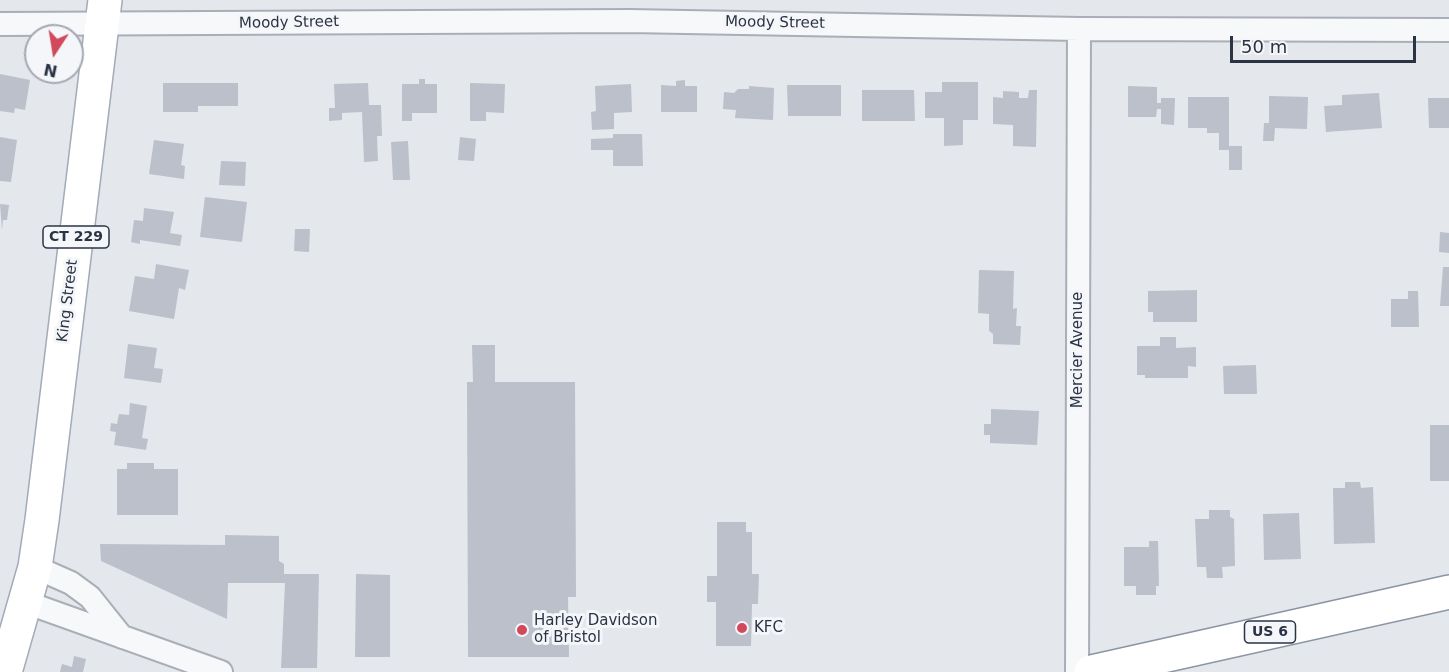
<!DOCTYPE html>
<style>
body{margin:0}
#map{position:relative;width:1449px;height:672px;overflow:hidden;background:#e4e7ec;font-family:"DejaVu Sans",sans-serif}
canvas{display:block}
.north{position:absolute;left:24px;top:24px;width:60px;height:60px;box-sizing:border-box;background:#f4f6f9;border:2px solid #a4a8b1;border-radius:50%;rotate:192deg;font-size:16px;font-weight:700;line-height:24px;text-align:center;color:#2b3445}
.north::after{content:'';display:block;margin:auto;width:21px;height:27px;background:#d1495b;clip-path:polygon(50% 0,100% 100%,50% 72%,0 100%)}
.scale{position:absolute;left:1230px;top:36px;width:186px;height:27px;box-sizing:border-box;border:3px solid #2b3445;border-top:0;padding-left:8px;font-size:18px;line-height:21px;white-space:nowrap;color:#2b3445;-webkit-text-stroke:4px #f4f6f9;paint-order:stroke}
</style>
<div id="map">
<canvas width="1449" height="672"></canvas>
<div class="north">N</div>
<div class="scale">50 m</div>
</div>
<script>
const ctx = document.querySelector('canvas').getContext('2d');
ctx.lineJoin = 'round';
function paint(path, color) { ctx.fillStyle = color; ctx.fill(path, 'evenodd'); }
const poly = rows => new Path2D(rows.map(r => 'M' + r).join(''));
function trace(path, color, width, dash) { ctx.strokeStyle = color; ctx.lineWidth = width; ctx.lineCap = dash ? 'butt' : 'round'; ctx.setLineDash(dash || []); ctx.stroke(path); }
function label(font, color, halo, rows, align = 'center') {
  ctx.font = font + ' "DejaVu Sans",sans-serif'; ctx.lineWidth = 6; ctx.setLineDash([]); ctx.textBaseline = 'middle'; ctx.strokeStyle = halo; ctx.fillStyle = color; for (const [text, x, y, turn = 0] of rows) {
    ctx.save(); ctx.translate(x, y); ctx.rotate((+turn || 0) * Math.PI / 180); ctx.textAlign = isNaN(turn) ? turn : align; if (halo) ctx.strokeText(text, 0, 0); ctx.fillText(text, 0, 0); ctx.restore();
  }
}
paint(poly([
 [0,74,30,80,25,110,15,108,14,113,0,111],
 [419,79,425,79,425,84,437,84,437,113,412,113,412,121,402,121,402,84,419,84],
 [685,80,685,86,697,86,697,112,661,112,661,85,676,86,676,81],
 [942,82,978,82,978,120,963,120,963,145,944,146,944,118,925,118,925,92,942,92],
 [163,83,238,83,238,106,198,106,198,112,163,112],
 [368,83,369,105,381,105,382,136,377,136,378,161,364,162,362,112,342,113,342,120,329,121,329,108,335,108,334,84],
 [470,83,505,84,504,113,486,112,486,121,470,121],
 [631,84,632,112,614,113,614,129,592,130,591,112,596,111,595,86],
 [787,85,841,85,841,116,788,116],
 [749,86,774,88,773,120,735,118,736,110,723,109,724,92,734,93,738,89,749,89],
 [1128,86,1157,87,1157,103,1161,103,1161,98,1175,98,1174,125,1161,124,1161,109,1157,109,1156,117,1128,117],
 [862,90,914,90,915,121,862,121],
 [1029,90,1037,90,1036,147,1013,146,1013,125,993,124,993,97,1003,98,1003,91,1019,92,1019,98,1028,98],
 [1379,93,1382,128,1326,132,1324,106,1342,105,1342,95],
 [1269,96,1308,97,1307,129,1275,128,1274,141,1263,141,1264,123,1269,123],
 [1188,97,1229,97,1229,146,1242,146,1242,170,1229,170,1229,150,1219,150,1219,133,1207,133,1207,128,1188,128],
 [1428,98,1449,98,1449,128,1429,128],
 [613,134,642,134,643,166,613,166,613,150,591,150,591,139,613,138],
 [0,137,17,140,11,182,0,181],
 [460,137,476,139,474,161,458,160],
 [154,140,184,144,181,165,185,166,184,179,149,174],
 [408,141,410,180,393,180,391,142],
 [221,161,246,162,245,186,219,185],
 [205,197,247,202,242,242,200,237],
 [0,204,9,205,7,220,3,220,2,230],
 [144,208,174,212,170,233,182,235,180,246,140,240,140,244,131,242,134,220,143,221],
 [295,229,310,229,309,252,294,251],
 [1440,232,1449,233,1449,253,1439,252],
 [156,264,189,270,185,290,179,288,174,319,129,311,135,276,154,279],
 [1443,267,1449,267,1449,306,1440,306],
 [979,270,1014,271,1013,309,1017,308,1016,326,1021,326,1020,345,993,344,993,334,989,331,989,314,978,313],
 [1197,290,1197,322,1153,322,1153,312,1148,312,1148,291],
 [1408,291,1418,291,1419,327,1391,327,1391,299,1408,299],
 [1160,337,1176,337,1176,348,1196,347,1196,367,1188,366,1188,378,1145,378,1145,375,1137,375,1137,346,1160,346],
 [128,344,157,348,154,368,163,369,161,383,124,378],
 [472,345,495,345,495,382,575,382,576,597,568,597,569,657,468,657,467,382,473,382],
 [1256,365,1257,394,1224,394,1223,366],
 [130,403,147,406,142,438,148,439,146,450,114,445,116,432,110,431,111,423,117,424,119,414,129,415],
 [991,409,1039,411,1037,445,990,443,990,435,984,435,984,424,991,424],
 [1430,425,1449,425,1449,481,1430,481],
 [127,463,154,463,154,469,178,469,178,515,117,515,117,469,127,469],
 [1345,482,1360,482,1361,488,1373,487,1375,543,1334,544,1333,488,1345,488],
 [1209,510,1230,510,1230,517,1234,519,1235,566,1222,567,1223,578,1207,578,1206,567,1197,567,1195,519,1209,519],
 [1299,513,1301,559,1264,560,1263,514],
 [717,522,746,522,746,532,752,532,752,574,759,574,758,604,752,604,751,646,716,646,716,602,707,602,707,576,717,576],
 [225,535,279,536,279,561,284,564,284,574,319,574,317,668,281,668,285,583,228,583,227,619,101,561,100,544,225,545],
 [1149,541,1158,541,1159,586,1156,586,1156,595,1136,595,1136,586,1124,586,1124,547,1149,547],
 [356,574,390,575,390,657,355,657],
 [74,656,86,659,83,672,60,672,62,664,72,667]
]), '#bbc0ca');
const street = poly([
 [0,24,629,21,1079,29,1449,30],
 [35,567,71,583,90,597,122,637],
 [25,602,221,672],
 [1077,672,1079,29]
]);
const primary = poly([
 [5,672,35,567,42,520,105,0]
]);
const highway = poly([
 [1091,672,1449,592]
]);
trace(street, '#a9aeb7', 26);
trace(primary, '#a3abb8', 36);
trace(highway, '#8b94a3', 36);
trace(street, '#f7f8fa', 22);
trace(primary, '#fff', 33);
trace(highway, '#fff', 33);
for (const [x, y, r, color] of [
 [742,628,6,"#d1495b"],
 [522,630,6,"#d1495b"]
]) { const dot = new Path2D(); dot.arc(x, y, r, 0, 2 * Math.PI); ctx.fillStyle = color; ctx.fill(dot); trace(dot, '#f4f6f9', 2); }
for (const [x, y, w] of [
 [76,237,66],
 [1270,632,51]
]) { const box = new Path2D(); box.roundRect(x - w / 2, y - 11, w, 22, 4.5); ctx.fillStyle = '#f4f6f9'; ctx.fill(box); trace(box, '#2b3445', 1.5); }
label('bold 14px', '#2b3445', null, [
 ["CT 229",76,237],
 ["US 6",1270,632]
]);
label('15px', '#2b3445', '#f4f6f9', [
 ["Moody Street",289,23,-1],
 ["Moody Street",775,23,1],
 ["King Street",68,301,-83],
 ["Mercier Avenue",1078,350,-90]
]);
label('15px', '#2b3445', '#f4f6f9', [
 ["Harley Davidson",534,621],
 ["of Bristol",534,638],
 ["KFC",754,628]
], 'left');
</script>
